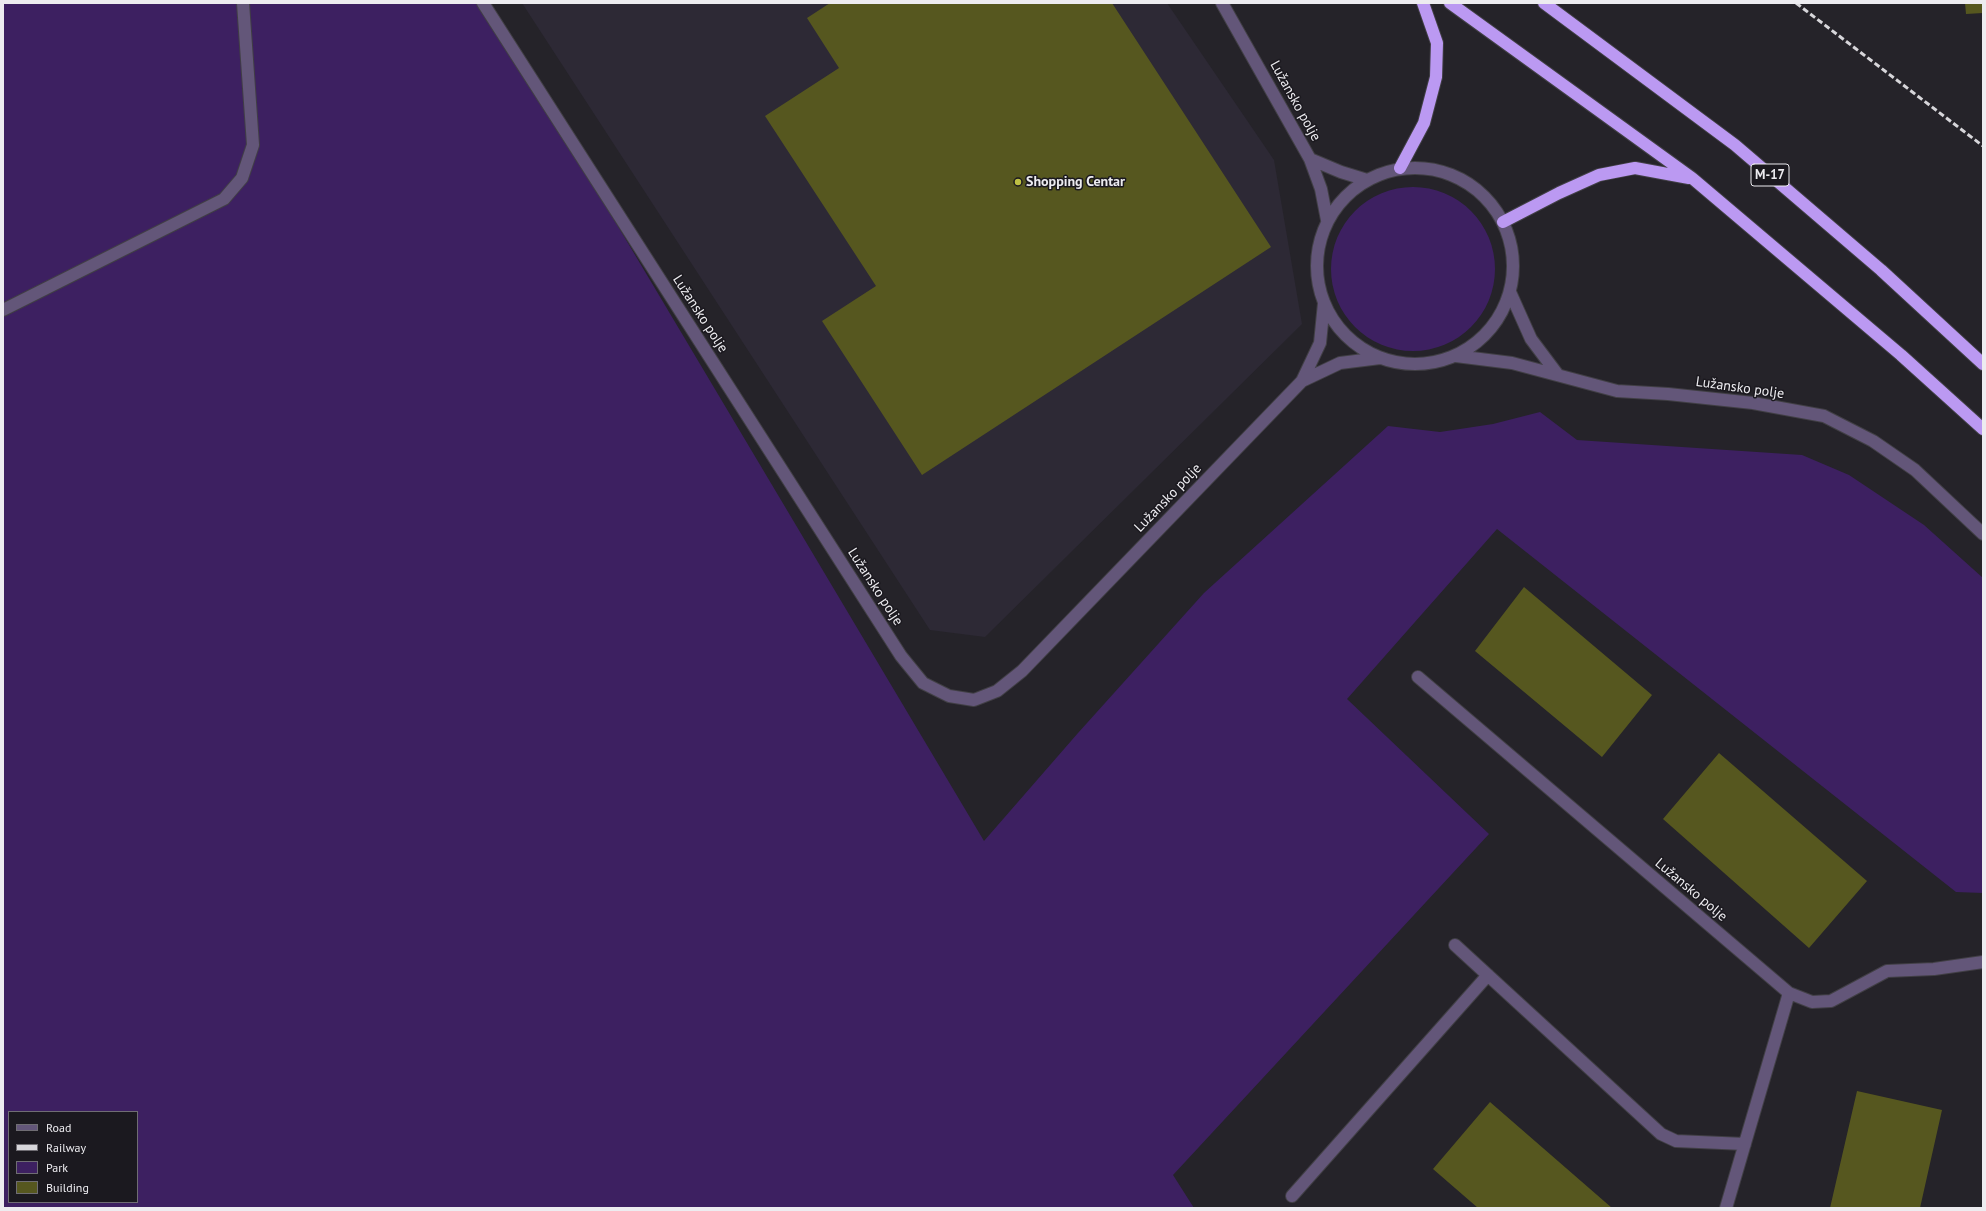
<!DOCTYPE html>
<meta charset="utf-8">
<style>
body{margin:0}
#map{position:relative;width:1986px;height:1211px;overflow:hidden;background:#252329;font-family:"PT Sans",sans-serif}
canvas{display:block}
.frame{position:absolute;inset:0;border:4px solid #edecf0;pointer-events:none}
.legend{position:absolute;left:8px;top:1111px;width:130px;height:92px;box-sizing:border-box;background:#1b191f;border:1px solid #6f6d73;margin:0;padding:5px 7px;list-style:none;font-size:12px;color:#edecf0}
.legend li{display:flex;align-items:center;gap:8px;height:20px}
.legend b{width:20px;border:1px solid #6f6d73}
</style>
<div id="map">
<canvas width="1986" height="1211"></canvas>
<div class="frame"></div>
<ul class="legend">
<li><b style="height:5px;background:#635679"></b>Road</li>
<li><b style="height:5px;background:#d7d6da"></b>Railway</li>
<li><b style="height:11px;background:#3d2061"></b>Park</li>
<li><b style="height:11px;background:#56571f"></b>Building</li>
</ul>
</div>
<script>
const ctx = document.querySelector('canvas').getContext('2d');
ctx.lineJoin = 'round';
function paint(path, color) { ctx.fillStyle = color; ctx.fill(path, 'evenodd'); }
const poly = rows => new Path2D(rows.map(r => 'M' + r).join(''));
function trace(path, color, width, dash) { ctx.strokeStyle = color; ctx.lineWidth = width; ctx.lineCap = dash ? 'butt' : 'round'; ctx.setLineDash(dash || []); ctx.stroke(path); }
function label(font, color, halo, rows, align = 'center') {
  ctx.font = font + ' "PT Sans",sans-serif'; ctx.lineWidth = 3; ctx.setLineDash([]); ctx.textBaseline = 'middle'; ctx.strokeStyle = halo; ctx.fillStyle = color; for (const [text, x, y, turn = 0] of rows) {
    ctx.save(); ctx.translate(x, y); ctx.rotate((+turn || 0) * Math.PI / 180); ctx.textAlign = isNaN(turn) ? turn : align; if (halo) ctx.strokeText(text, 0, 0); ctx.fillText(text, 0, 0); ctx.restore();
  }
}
paint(poly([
 [522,3,1167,3,1274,160,1302,324,985,637,930,630]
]), '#2d2935');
paint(poly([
 [3,3,485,3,984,841,1078,733,1204,593,1388,426,1440,432,1493,424,1540,412,1577,440,1802,455,1849,475,1924,525,1983,578,1983,893,1956,892,1497,529,1347,699,1489,834,1173,1175,1194,1208,3,1208],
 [9,1112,137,1112,137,1202,9,1202],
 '1331 269a82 82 0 1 1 164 0a82 82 0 1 1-164 0Z'
]), '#3d2061');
paint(poly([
 [830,3,1112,3,1271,247,922,475,822,321,876,286,765,116,839,68,807,18],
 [1965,3,1983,3,1983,13,1966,14],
 [1524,587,1652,695,1602,757,1475,651],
 [1719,753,1867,881,1809,948,1663,819],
 [1857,1091,1942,1110,1920,1208,1830,1208],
 [1490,1102,1612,1208,1478,1208,1433,1169]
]), '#56571f');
const minor = poly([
 [483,3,901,656,923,683,949,696,974,700,997,691,1022,671,1302,381,1320,343,1324,303],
 [1222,3,1310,159,1321,189,1327,220],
 [1310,159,1341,172,1367,180],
 '1317 266a98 98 0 1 1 196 0a98 98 0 1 1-196 0Z',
 [1510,292,1531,339,1558,375],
 [3,310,224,199,242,178,253,145,243,3],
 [1456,356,1512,363,1617,391,1668,394,1753,403,1824,416,1873,441,1915,470,1983,534],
 [1302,381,1340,363,1380,358],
 [1418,677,1789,993,1812,1002,1831,1001,1887,971,1934,969,1983,962],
 [1455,945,1661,1134,1676,1141,1745,1144],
 [1292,1196,1488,975],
 [1726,1208,1789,993]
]);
const highway = poly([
 [1450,3,1692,178,1901,355,1983,429],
 [1544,3,1735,145,1881,270,1983,364],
 [1400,168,1424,123,1436,77,1437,43,1423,3],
 [1503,222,1559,193,1599,175,1635,168,1689,178]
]);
trace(minor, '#413f45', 14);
trace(highway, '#413f45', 14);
trace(minor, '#635679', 12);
trace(highway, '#bb99f2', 12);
trace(poly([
 [1796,3,1983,146]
]), '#d7d6da', 3, [6, 3]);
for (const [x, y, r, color] of [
 [1018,182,4,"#bdbf43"]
]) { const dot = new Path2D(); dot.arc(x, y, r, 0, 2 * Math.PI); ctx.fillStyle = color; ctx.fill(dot); trace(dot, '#1b191f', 1.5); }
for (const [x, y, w] of [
 [1770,175,38]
]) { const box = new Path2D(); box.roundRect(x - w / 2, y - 11, w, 22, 3); ctx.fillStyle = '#1b191f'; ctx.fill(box); trace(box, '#edecf0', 1); }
label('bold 13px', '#edecf0', null, [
 ["M-17",1770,175]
]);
label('14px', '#edecf0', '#1b191f', [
 ["Lužansko polje",1295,101,61],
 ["Lužansko polje",700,314,57],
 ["Lužansko polje",1740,388,8],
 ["Lužansko polje",1168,498,-46],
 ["Lužansko polje",875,587,57],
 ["Lužansko polje",1691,890,40]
]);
label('bold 14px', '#edecf0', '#1b191f', [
 ["Shopping Centar",1026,182]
], 'left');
</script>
